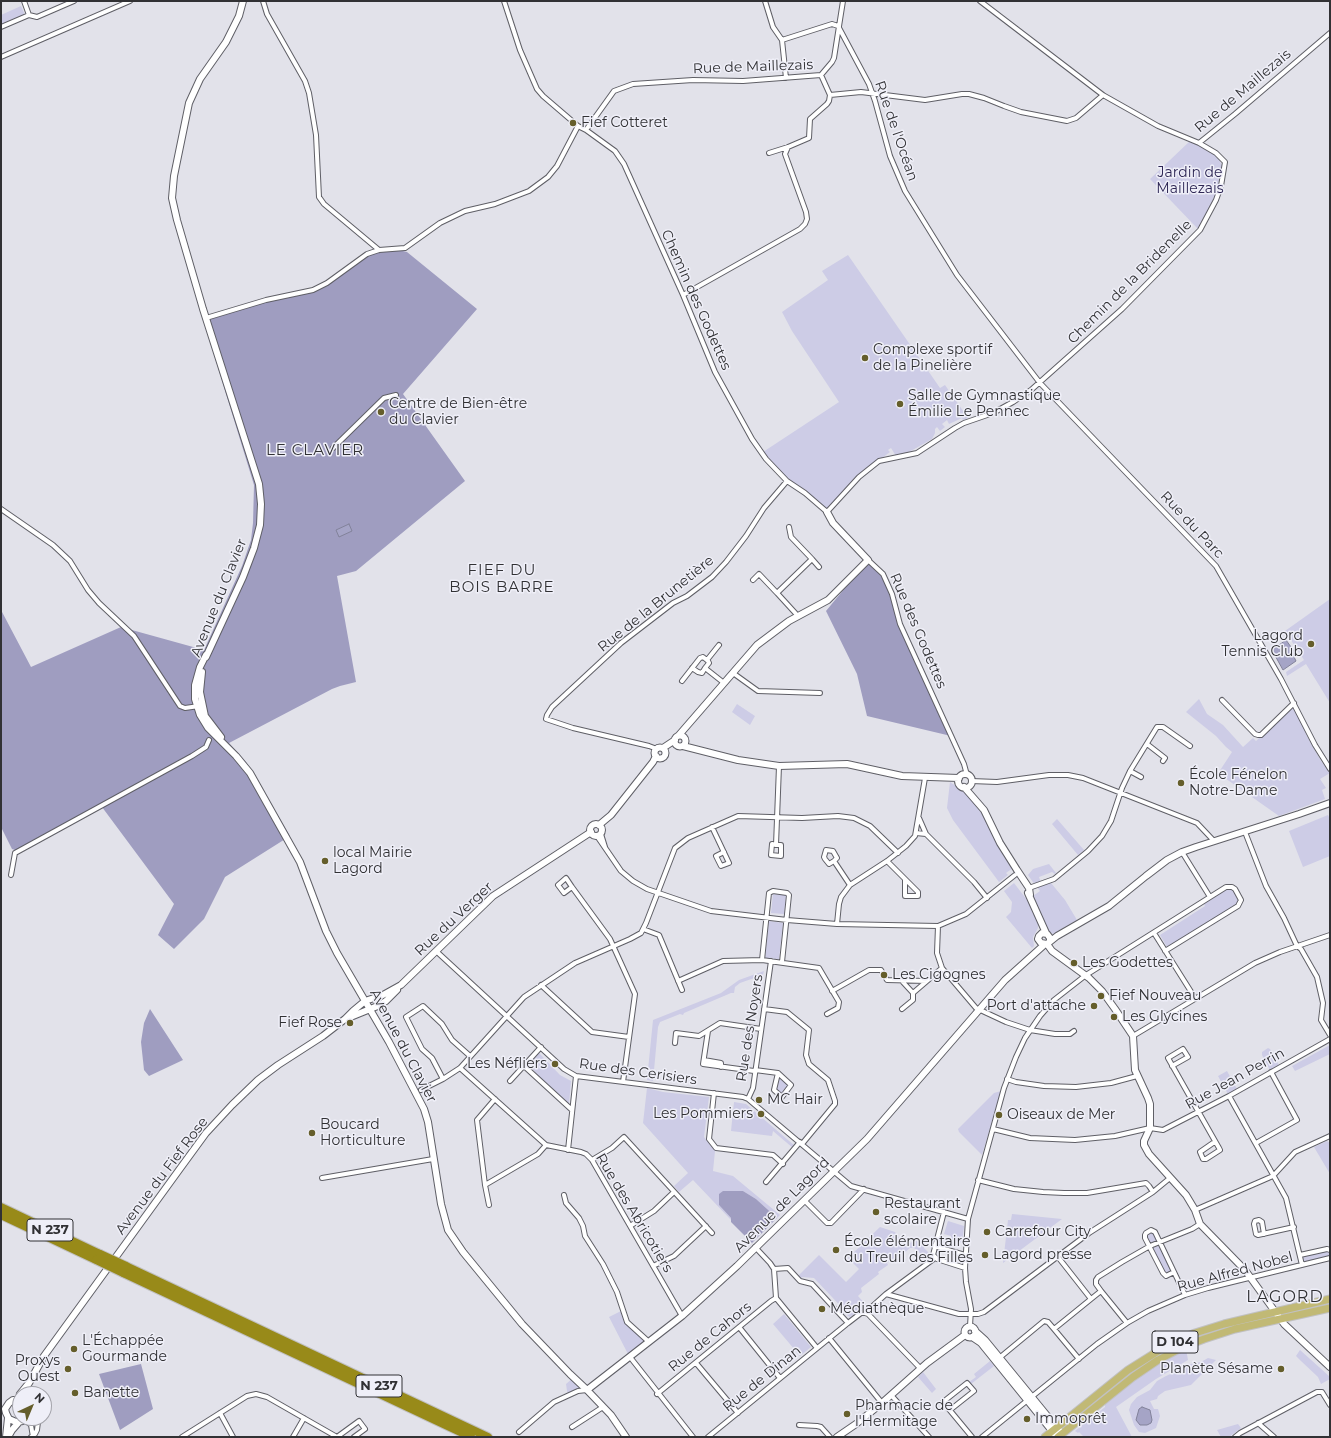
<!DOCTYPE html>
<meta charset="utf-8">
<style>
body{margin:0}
#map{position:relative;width:1331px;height:1438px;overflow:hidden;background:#e2e2ea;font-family:Montserrat,sans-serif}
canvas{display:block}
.frame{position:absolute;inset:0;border:2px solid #313134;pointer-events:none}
.north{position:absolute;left:12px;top:1386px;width:40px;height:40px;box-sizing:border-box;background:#efeff8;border:1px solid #a3a3aa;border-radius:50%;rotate:44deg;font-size:11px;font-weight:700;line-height:16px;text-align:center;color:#313134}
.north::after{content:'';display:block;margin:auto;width:14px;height:18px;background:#655e2b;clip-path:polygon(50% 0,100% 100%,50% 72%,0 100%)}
</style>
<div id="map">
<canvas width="1331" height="1438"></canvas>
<div class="frame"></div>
<div class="north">N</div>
</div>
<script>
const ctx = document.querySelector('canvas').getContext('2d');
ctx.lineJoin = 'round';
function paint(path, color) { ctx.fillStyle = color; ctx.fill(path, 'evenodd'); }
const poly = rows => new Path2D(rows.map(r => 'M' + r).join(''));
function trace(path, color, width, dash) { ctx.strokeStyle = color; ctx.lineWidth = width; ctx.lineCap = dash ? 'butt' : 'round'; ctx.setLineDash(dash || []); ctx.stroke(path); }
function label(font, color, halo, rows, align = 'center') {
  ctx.font = font + ' Montserrat,sans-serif'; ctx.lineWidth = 3; ctx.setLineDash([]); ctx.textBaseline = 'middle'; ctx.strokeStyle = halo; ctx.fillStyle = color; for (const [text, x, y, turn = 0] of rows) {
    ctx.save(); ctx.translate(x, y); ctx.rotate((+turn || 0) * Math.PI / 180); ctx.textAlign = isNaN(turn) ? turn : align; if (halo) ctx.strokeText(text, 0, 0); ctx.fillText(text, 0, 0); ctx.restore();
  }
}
paint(poly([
 [21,6,25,15,1,25,1,15],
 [1190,141,1205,148,1213,153,1219,159,1223,168,1214,198,1198,229,1150,179],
 [848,255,940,388,945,385,968,418,963,420,962,418,949,424,947,420,942,424,945,427,940,431,937,427,935,429,935,433,932,439,909,452,896,456,891,448,888,450,890,452,858,476,827,510,788,480,763,452,839,402,792,331,782,312,828,280,822,271],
 [1330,599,1330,703,1306,664,1287,676,1286,672,1304,660,1285,631],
 [1199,699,1207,714,1223,725,1243,747,1253,738,1256,741,1289,710,1294,708,1299,717,1307,736,1321,761,1330,773,1320,779,1326,788,1322,790,1325,799,1279,816,1222,776,1220,777,1217,775,1232,752,1226,747,1216,736,1186,712],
 [737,704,755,716,750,725,732,712],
 [950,782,965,792,983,813,1004,857,1013,868,1006,873,1008,875,999,882,953,820,947,808],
 [1328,815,1330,819,1330,856,1303,867,1289,831],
 [1057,819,1084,850,1078,855,1052,824],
 [1049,864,1056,873,1055,874,1052,872,1039,877,1041,883,1035,885,1028,875,1033,869],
 [1014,883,1027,900,1029,900,1038,923,1038,928,1033,937,1034,946,1032,948,1006,917,1011,912,1012,902,1004,891],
 [1051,883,1065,900,1077,920,1053,934,1048,931,1044,927,1033,896,1040,891,1037,887],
 [1228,888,1233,889,1239,899,1237,904,1171,946,1170,945,1167,947,1160,935,1205,906,1204,904],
 [773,894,786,895,784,914,771,913],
 [769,921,783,923,779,959,765,958],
 [764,971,762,978,757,977,740,983,735,987,734,993,731,993,684,1013,683,1015,680,1014,660,1022,658,1027,653,1081,647,1080,653,1020,721,993,739,980],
 [1330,1045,1330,1054,1295,1071,1292,1066],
 [1268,1048,1270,1049,1280,1067,1271,1072,1262,1055,1262,1052],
 [539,1053,560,1075,571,1081,569,1104,537,1075,530,1065,530,1062],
 [1227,1071,1238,1091,1229,1096,1218,1076],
 [778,1073,791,1085,782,1097,774,1090],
 [647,1088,663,1092,709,1097,704,1137,715,1151,713,1171,733,1176,780,1215,777,1218,756,1199,743,1191,719,1194,719,1205,731,1218,731,1220,693,1180,679,1192,674,1186,688,1173,643,1123],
 [1001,1091,982,1155,959,1132,958,1129,994,1093],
 [734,1102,746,1104,795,1146,793,1148,773,1131,772,1136,731,1131],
 [1327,1141,1330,1143,1330,1174,1314,1147],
 [1012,1214,1062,1219,1003,1263,1008,1220,1011,1220],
 [948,1221,964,1226,962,1243,951,1239,951,1236,944,1234],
 [880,1227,895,1232,902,1242,905,1245,912,1242,913,1240,924,1243,924,1248,928,1252,926,1260,917,1250,914,1248,910,1248,904,1253,903,1252,887,1263,888,1265,878,1272,879,1274,861,1288,862,1292,858,1296,866,1305,850,1317,847,1315,848,1314,814,1278,802,1277,801,1280,798,1276,819,1255,846,1282,859,1269,848,1258],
 [1153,1231,1174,1272,1166,1276,1145,1238,1146,1233],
 [1330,1250,1330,1258,1302,1265,1300,1255],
 [621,1311,629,1327,645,1341,628,1354,609,1317],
 [784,1314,811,1347,800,1356,773,1324],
 [1186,1349,1188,1360,1156,1379,1116,1407,1132,1437,1084,1437,1079,1432,1078,1433,1075,1431,1105,1407,1105,1403,1126,1385,1157,1365],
 [1300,1350,1329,1376,1330,1379,1321,1384,1318,1377,1301,1361,1296,1356],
 [1208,1358,1216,1360,1191,1385,1165,1391,1158,1396,1157,1399,1150,1401,1154,1409,1158,1409,1160,1416,1156,1428,1145,1433,1139,1432,1134,1425,1129,1410,1131,1404,1137,1397,1150,1390,1157,1381,1166,1376,1177,1371,1180,1366,1201,1362],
 [990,1361,994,1366,971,1384,969,1382,976,1377,974,1374],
 [923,1372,936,1389,932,1393,918,1377],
 [573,1378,587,1390,569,1395,567,1391,566,1384],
 [1238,1424,1241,1428,1229,1437,1221,1437,1217,1430]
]), '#cdcce6');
paint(poly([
 [395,249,407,252,477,309,403,394,465,481,356,571,337,576,356,682,340,686,332,689,229,743,246,762,290,836,225,877,204,919,174,949,158,935,174,904,102,807,18,851,12,849,1,827,1,610,31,667,121,627,204,650,242,566,251,540,253,523,254,485,203,319,266,300,302,293,327,283,367,254],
 [868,560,883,574,892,594,900,624,951,736,867,716,857,674,826,611],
 [150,1009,183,1060,149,1076,144,1070,141,1042,144,1023],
 [723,1191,743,1191,756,1199,777,1218,752,1243,731,1222,731,1218,719,1205,719,1194],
 [141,1364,153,1409,120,1430,99,1374]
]), '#9f9dc0');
const water = poly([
 [349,524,352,531,339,537,336,530,349,524],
 [1286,640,1296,654,1294,657,1296,661,1283,670,1272,650,1286,640],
 [1142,1407,1150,1410,1152,1420,1151,1423,1147,1425,1140,1425,1136,1420,1139,1409,1142,1407]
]);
paint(water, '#a5a4c6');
trace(water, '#82829a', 1);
const street = poly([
 [24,1,29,15],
 [263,1,267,14,305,81,309,93,316,135,319,197,324,204,379,250],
 [504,1,520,50,537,89,543,96,578,126],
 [765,1,773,27,782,40,832,24,838,26,869,84,875,101,890,156,905,191,957,275,1040,383,1216,566,1281,679,1315,745,1330,769],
 [980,1,1103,95],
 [29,15,37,17,74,1],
 [1,27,29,15],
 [782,40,786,78],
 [1,57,130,1],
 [821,75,832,62,834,58,843,1],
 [586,130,615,151,624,164,683,295,715,372,752,439,766,459,787,481,805,493,827,512,859,477,879,461,917,453,955,428,964,423,993,413,1013,402,1031,390,1122,309,1200,230,1216,200,1221,186,1225,162,1216,153,1199,143],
 [769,153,788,147,809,138,810,119,827,104,829,101,830,95],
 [683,295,800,229,805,224,807,219,806,212,785,154,788,147],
 [206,318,266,300,313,290,327,283,367,254,379,250,405,248,440,223,465,211,495,204,529,191,548,177,557,166,578,126,586,130,614,91,633,84,693,80,743,81,821,75,830,95,861,92,925,100,962,94,969,94,984,98,1004,106,1021,112,1067,121,1076,118,1103,95,1158,126,1199,143,1235,114,1330,33],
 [333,448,384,398,396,395],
 [1,509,53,545,70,561,88,590,99,603,134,636,180,706,185,708,199,706],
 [789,527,791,537,812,559,777,593,798,616],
 [812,559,819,567],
 [868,560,883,574,892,594,900,624,964,764,967,775],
 [753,580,759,574,777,593],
 [707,660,719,645],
 [692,668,698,672,702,673,705,668],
 [733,673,758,691,820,693],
 [682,681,700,658,703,657,708,661,709,663,705,668,724,683],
 [1222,700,1255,734,1258,735,1261,735,1294,703],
 [1147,744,1165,758,1163,761],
 [657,749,649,746,573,728,546,719,547,715,552,707,621,643,673,603,687,596,712,577,726,562,746,536,764,508,787,481],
 [1130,771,1141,777],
 [971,781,997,782,1049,775,1068,775,1083,778,1197,823,1214,841],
 [919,818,926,834],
 [712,827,729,863,721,866,716,856,724,852],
 [1245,832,1266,886,1284,918,1297,946,1301,949,1317,977,1323,1003,1321,1020,1330,1035],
 [916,833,926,834,974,882,987,898],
 [601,834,605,847],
 [597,836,621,871,633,881,647,889,711,911,787,920,837,924,938,926,966,914,1015,875],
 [776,845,781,845,781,856,771,855,772,844,776,845,779,766],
 [1182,852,1210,897],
 [834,861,829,864,825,859,824,857,826,850,833,851,837,858,834,861,850,885],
 [887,861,918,892,918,896,905,896,905,880],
 [11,875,15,853,192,756,206,747,209,740],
 [572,887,564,893,558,885,566,878,572,887,610,939,635,994,623,1082],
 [1029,888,1054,879,1088,851,1102,836,1111,821,1122,788,1130,771,1157,727,1163,727,1190,746],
 [837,924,839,904,841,897,850,885,887,861,906,846,915,836,925,778],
 [938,926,937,953,942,968,976,1008,1006,1022,1030,1030,1055,1034,1070,1034,1074,1031],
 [643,929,659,935,682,990],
 [1154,933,1195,998],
 [436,951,564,1069,576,1076,743,1097,748,1099,851,1186,968,1219],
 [762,960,769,893,773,891,787,893,789,895,782,962],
 [901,980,913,993],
 [678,981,723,961,762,960,819,968,839,1002,838,1008,827,1014],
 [541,985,592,1032,629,1037],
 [832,991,869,970,881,970,887,980,927,981,942,968],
 [764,1009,787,1012,809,1030,806,1055,809,1064,828,1080,835,1101,835,1104,802,1144],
 [902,1009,913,1000,913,993,927,981],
 [708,1031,703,1064,754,1071],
 [1133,1036,1255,963,1280,952,1330,935],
 [675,1043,676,1033,699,1036,720,1023,761,1029],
 [704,1060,721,1063,721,1067],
 [524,1066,572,1110],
 [1172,1066,1188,1057,1183,1049,1168,1058,1198,1111,1219,1148,1220,1150,1206,1159,1203,1159,1200,1152,1213,1143,1216,1143],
 [460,1068,546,1145,581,1152,586,1154,592,1160,682,1316],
 [755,1070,778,1073,791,1085,782,1097,774,1090,778,1073],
 [443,1079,432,1058,422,1049,406,1017,423,1006,442,1024,452,1040,470,1056],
 [1007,1079,1016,1082,1044,1086,1076,1087,1111,1083,1137,1076],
 [510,1081,541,1047],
 [421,1090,443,1079,460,1068,524,997,575,963,630,939,641,933,646,923,675,848,688,838,738,816,802,818,838,816,854,818,870,826,898,853],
 [714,1093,709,1139,716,1148,773,1155,783,1164],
 [1229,1096,1286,1198,1302,1265],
 [748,1099,753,1088,771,961],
 [993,1129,1030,1138,1075,1140,1115,1136,1150,1128,1163,1130,1229,1096,1330,1039],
 [1256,1143,1297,1120,1271,1072],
 [568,1150,576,1076],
 [592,1160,612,1148,624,1137,712,1233],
 [322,1178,433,1159],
 [978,1180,1014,1189,1043,1192,1064,1193,1087,1193,1146,1183,1149,1186,1153,1192],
 [766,1182,800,1142],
 [485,1185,538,1154,546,1145],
 [564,1195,566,1203,579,1218,583,1226,585,1236,603,1264,617,1292,627,1322,649,1342],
 [804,1200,827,1223,831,1223,864,1189],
 [489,1205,485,1185,477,1120,495,1099],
 [1195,1210,1273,1176,1295,1152,1330,1136],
 [944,1212,933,1255,937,1259,965,1268],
 [630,1226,654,1211,674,1192],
 [1264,1234,1262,1222,1259,1220,1255,1221,1254,1224,1256,1234,1258,1235,1294,1227],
 [934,1246,965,1255],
 [755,1247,770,1263,774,1269,776,1298,817,1348],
 [1300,1255,1327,1249,1330,1250],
 [1058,1257,1091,1299,1101,1291,1127,1323],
 [653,1266,674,1256,706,1226],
 [774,1269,788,1268,800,1281,812,1284,848,1323],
 [1174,1272,1166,1276,1163,1273,1145,1238,1145,1235,1146,1233,1151,1230,1155,1232,1185,1295],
 [1101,1291,1096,1284,1096,1280,1098,1277,1122,1262,1150,1246,1192,1229,1200,1224],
 [886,1294,959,1314,978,1314,984,1312,1089,1233,1153,1192,1170,1178],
 [865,1313,868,1314,920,1368],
 [970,1326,971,1309,966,1282,965,1268,968,1219,1004,1088,1016,1057,1025,1038,1040,1016,1054,1000,1086,975,1226,887,1232,887,1235,889,1241,900,1238,906,1165,951],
 [739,1327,780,1378],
 [1054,1329,1079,1359],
 [829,1338,882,1403],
 [630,1357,693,1437],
 [998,1359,1044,1321,1048,1322,1054,1329,1091,1299],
 [696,1363,738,1413],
 [657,1394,771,1301,776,1298],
 [891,1395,929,1437],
 [950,1410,974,1391,967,1383,943,1402,972,1437],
 [220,1413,233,1437],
 [23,1421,26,1421,31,1425,33,1437],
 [1258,1423,1274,1437],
 [799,1425,817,1426,821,1427,830,1437],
 [572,1427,603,1407],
 [519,1432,554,1402,578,1391,587,1390],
 [31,1437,35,1434,37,1430,38,1422,37,1418],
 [182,1437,247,1396,256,1394,267,1397,337,1437],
 [293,1437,304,1418],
 [337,1437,359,1421,365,1429,354,1437],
 [708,1437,848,1323,861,1313,865,1313,886,1294,935,1258],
 [982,1437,1097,1344,1127,1323,1148,1311,1185,1295,1208,1288,1330,1258],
 [1235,1437,1240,1433,1317,1392,1322,1392,1330,1405]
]);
const secondary = poly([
 [206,655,200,667,195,685,195,699,200,715,208,728,236,756,250,773,300,862,326,931,337,953,389,1042,424,1109,428,1122,441,1204,448,1230,463,1252,522,1324,570,1374,587,1390,611,1415,626,1437],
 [206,657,243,577,254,548,260,525,261,504,259,484,203,309,177,220,172,198,174,176,189,103,200,79,226,42,239,16,243,1],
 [202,672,200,692,205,716,221,737],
 [679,735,757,645,789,621,828,600,868,560,833,523,827,512],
 '674.5 741a5.5 5.5 0 1 1 11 0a5.5 5.5 0 1 1-11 0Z',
 [683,746,738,760,779,766,847,764,902,776,959,778],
 '654.5 753a5.5 5.5 0 1 1 11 0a5.5 5.5 0 1 1-11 0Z',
 [663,748,675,740],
 '958 781a7 7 0 1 1 14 0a7 7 0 1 1-14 0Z',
 [964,787,984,810,1000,843,1017,870,1029,888,1030,895],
 '590 830a6 6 0 1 1 12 0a6 6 0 1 1-12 0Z',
 [599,825,611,815,653,762,656,756],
 [1028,893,1046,933],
 [1050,941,1050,938,1047,934,1042,933,1039,936,1038,939,1041,943,1047,944,1057,936,1109,906,1146,876,1167,860,1182,852,1196,847,1299,814,1330,803],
 [1047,944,1052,951,1089,978,1102,991,1115,1009,1133,1036,1135,1070,1148,1098,1150,1104,1150,1128,1144,1141,1144,1145,1149,1154,1186,1195,1195,1210,1200,1224,1245,1270,1284,1324,1330,1367],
 [348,1018,380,1005,386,1001,397,990],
 '964.5 1332a5.5 5.5 0 1 1 11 0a5.5 5.5 0 1 1-11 0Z',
 [975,1331,985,1340,1062,1434],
 [972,1337,981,1343,1057,1437],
 [587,1390,682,1316,737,1266,867,1139,1005,980,1044,945],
 [20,1394,29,1383,44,1356,179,1170,206,1133,232,1105,258,1080,278,1065,323,1036,345,1019,353,1011,365,1001,383,995,401,985,493,896,591,832],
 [20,1400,13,1400,9,1403,5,1409,6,1413,9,1419,16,1422,23,1421,26,1418],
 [6,1437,8,1418],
 [8,1437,12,1430,19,1422],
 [837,1437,856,1424,882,1403,927,1363,965,1335]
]);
const primary = poly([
 [1045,1437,1128,1370,1171,1343,1195,1333,1224,1324,1330,1299],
 [1058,1437,1133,1377,1158,1360,1183,1347,1204,1339,1235,1329,1330,1308]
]);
const highway = poly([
 [1,1207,100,1254],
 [1,1215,96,1260],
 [126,1266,488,1437],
 [123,1273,471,1437]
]);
trace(street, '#5f5f66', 6);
trace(secondary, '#5f5f66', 8);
trace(primary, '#c1c1c2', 9);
trace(highway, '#c1c1c2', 10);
trace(street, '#fff', 4);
trace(secondary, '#fff', 6);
trace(primary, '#c1b975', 7);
trace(highway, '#988a19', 8);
const highwayBridge = poly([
 [100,1254,126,1266],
 [96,1260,123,1273]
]);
trace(highwayBridge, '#c1c1c2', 10, []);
trace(highwayBridge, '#988a19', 8);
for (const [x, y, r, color] of [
 [573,123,4,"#655e2b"],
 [865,358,4,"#655e2b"],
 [900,404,4,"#655e2b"],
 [381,412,4,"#655e2b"],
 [1311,644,4,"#655e2b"],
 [1181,783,4,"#655e2b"],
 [325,861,4,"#655e2b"],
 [1074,963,4,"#655e2b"],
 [884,975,4,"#655e2b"],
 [1101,996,4,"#655e2b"],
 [1094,1006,4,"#655e2b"],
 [1114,1017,4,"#655e2b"],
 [350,1023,4,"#655e2b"],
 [555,1064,4,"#655e2b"],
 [759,1100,4,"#655e2b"],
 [761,1114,4,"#655e2b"],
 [999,1115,4,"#655e2b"],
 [312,1133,4,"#655e2b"],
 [876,1212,4,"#655e2b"],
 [987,1232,4,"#655e2b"],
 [836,1250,4,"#655e2b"],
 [985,1255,4,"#655e2b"],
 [822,1309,4,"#655e2b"],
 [74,1349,4,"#655e2b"],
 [68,1369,4,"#655e2b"],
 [1281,1369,4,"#655e2b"],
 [75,1393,4,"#655e2b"],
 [847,1414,4,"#655e2b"],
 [1027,1419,4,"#655e2b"]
]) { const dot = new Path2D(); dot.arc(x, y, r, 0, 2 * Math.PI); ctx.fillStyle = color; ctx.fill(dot); trace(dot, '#efeff8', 1.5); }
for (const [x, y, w] of [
 [50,1230,46],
 [1175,1342,46],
 [379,1386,46]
]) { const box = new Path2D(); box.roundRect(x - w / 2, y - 11, w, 22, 3); ctx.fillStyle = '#efeff8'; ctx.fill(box); trace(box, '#313134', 1); }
label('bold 13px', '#313134', null, [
 ["N 237",50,1230],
 ["D 104",1175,1342],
 ["N 237",379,1386]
]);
label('14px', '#313134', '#efeff8', [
 ["Rue de Maillezais",753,67,-2],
 ["Rue de Maillezais",1243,91,-40],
 ["Rue de l'Océan",896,131,71],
 ["Chemin de la Bridenelle",1130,282,-45],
 ["Chemin des Godettes",696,300,66],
 ["Rue du Parc",1192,525,47],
 ["Avenue du Clavier",219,598,-68],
 ["Rue de la Brunetière",656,604,-39],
 ["Rue des Godettes",918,631,67],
 ["Rue du Verger",454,919,-43],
 ["Rue des Noyers",750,1028,-81],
 ["Avenue du Clavier",403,1046,62],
 ["Rue des Cerisiers",638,1072,8],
 ["Rue Jean Perrin",1235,1079,-29],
 ["Avenue du Fief Rose",162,1176,-53],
 ["Avenue de Lagord",782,1205,-45],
 ["Rue des Abricotiers",634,1213,59],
 ["Rue Alfred Nobel",1235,1272,-15],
 ["Rue de Cahors",710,1337,-39],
 ["Rue de Dinan",762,1379,-39]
]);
label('14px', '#313134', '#efeff8', [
 ["Fief Cotteret",581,123],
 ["Complexe sportif",873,350],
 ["de la Pinelière",873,366],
 ["Salle de Gymnastique",908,396],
 ["Émilie Le Pennec",908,412],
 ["Centre de Bien-être",389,404],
 ["du Clavier",389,420],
 ["Lagord",1303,636,"right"],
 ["Tennis Club",1303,652,"right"],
 ["École Fénelon",1189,775],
 ["Notre-Dame",1189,791],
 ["local Mairie",333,853],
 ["Lagord",333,869],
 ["Les Godettes",1082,963],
 ["Les Cigognes",892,975],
 ["Fief Nouveau",1109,996],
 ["Port d'attache",1086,1006,"right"],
 ["Les Glycines",1122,1017],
 ["Fief Rose",342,1023,"right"],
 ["Les Néfliers",547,1064,"right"],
 ["MC Hair",767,1100],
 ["Les Pommiers",753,1114,"right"],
 ["Oiseaux de Mer",1007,1115],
 ["Boucard",320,1125],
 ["Horticulture",320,1141],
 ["Restaurant",884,1204],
 ["scolaire",884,1220],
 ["Carrefour City",995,1232],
 ["École élémentaire",844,1242],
 ["du Treuil des Filles",844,1258],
 ["Lagord presse",993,1255],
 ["Médiathèque",830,1309],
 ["L'Échappée",82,1341],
 ["Gourmande",82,1357],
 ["Proxys",60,1361,"right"],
 ["Ouest",60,1377,"right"],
 ["Planète Sésame",1273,1369,"right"],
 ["Banette",83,1393],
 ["Pharmacie de",855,1406],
 ["l'Hermitage",855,1422],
 ["Immoprêt",1035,1419]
], 'left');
label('14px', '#2e2755', '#efeff8', [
 ["Jardin de",1190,173],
 ["Maillezais",1190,189]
]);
ctx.letterSpacing = '1px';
label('15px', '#313134', '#efeff8', [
 ["LE CLAVIER",315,451],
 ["FIEF DU",502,571],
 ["BOIS BARRE",502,588]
]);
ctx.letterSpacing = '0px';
ctx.letterSpacing = '1px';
label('16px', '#313134', '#efeff8', [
 ["LAGORD",1285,1297]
]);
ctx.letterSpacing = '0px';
</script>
